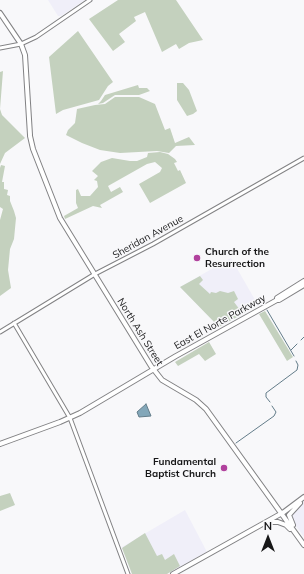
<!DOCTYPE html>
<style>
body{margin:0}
#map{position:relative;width:304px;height:574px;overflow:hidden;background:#f8f8fa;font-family:Mulish,sans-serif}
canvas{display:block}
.north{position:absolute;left:248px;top:518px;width:40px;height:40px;-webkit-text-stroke:3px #f8f8fa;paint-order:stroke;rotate:0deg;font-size:11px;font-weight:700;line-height:16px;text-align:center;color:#171718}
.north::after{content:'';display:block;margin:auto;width:14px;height:18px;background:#171718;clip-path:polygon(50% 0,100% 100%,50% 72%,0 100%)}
</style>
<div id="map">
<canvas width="304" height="574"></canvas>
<div class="north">N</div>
</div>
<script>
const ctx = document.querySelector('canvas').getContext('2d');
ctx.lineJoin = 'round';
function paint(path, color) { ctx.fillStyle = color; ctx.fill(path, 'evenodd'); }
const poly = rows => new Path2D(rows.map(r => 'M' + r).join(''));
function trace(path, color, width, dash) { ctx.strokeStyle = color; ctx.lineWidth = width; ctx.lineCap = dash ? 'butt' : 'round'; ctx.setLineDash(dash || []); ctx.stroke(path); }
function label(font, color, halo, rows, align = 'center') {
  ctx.font = font + ' Mulish,sans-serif'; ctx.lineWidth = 3; ctx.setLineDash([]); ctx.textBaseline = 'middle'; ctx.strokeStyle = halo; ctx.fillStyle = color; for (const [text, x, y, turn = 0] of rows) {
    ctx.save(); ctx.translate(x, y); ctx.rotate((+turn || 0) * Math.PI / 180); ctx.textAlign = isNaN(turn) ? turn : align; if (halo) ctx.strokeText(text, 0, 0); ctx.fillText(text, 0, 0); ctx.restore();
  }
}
paint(poly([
 [48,0,85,0,61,16,58,16],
 [231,258,258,305,219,327,180,287],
 [304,501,304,537,290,518,291,515],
 [185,510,207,552,167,574,132,574,122,547]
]), '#f0eff9');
paint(poly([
 [118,0,176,0,203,40,189,43,179,49,176,44,162,52,145,12,134,17,136,21,119,34,125,42,113,51,89,19],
 [78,31,113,82,108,86,99,100,63,110,56,114,49,57],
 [3,71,0,109,2,115,25,138,5,153,0,164,0,72],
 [177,83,183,83,189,90,197,111,193,114,187,116,177,100],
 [138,85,139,88,147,88,150,91,139,95,115,95,103,103,98,104,101,101,105,95],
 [115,97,139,97,155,104,165,130,170,128,175,143,189,137,195,145,176,146,169,153,157,151,120,153,100,150,82,143,66,135,68,130,75,123,77,109,95,105,105,104],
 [160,152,168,154,175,159,177,162,174,163,178,171,180,170,186,183,150,203,139,184,160,172,162,168,155,162,147,164,108,186,111,192,120,187,123,192,100,205,102,208,93,206,65,219,64,216,78,208,76,203,76,190,78,189,81,196,90,196,98,187,97,181,94,180,98,176,92,171,101,162,112,158,130,161,137,161,147,157,148,153],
 [1,165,5,166,2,182,4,182,4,189,8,190,7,195,10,196,10,201,14,211,16,218,14,239,10,249,8,270,11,288,0,296,0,220,3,209,0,207,0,168],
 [200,276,203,280,199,284,210,294,211,292,216,293,220,291,228,293,234,291,238,299,234,302,240,310,244,308,246,312,219,327,180,287],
 [265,311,293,357,287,361,259,314],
 [209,342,216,354,205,361,199,354,178,366,175,362],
 [10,493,15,505,0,511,0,496],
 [145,533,157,556,162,554,165,560,174,554,180,566,167,574,132,574,122,548]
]), '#c4d1be');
const water = poly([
 [146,404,151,416,139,417,137,412,146,404]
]);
paint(water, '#83a7b9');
trace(water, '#637c89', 1);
trace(poly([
 [267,310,294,356],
 [301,340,304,337],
 [291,350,297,344],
 [270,402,266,397,266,393,297,370,298,365,296,361],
 [236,443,274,416,276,412,272,406]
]), '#637c89', 1);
const minor = poly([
 [0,48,21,44,36,37,90,0],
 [14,323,70,418,128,574],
 [0,332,95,274,153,244,304,158]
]);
const major = poly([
 [0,13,21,44,25,55,30,135],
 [30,136,33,149,60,218,151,366,162,380,196,400,206,409,304,545],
 [277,300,277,298,304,281],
 [0,444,60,422,80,413,176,356,277,300,279,300,304,285],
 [266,524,272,522,278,522,286,525,290,529],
 [293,525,289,515,300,503],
 [173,574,284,512,304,497]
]);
trace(minor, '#828284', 5);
trace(major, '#828284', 6);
trace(minor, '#fff', 3);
trace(major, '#fff', 4);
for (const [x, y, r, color] of [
 [197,258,4,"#b1419d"],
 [224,468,4,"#b1419d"]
]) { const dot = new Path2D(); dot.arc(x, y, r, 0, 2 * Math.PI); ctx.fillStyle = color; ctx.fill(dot); trace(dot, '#f8f8fa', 1.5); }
label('10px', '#171718', '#f8f8fa', [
 ["Sheridan Avenue",148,237,-29],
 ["East El Norte Parkway",220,322,-29],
 ["North Ash Street",140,332,58]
]);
label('bold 10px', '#171718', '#f8f8fa', [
 ["Church of the",205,252],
 ["Resurrection",205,264],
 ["Fundamental",216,462,"right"],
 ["Baptist Church",216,474,"right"]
], 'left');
</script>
